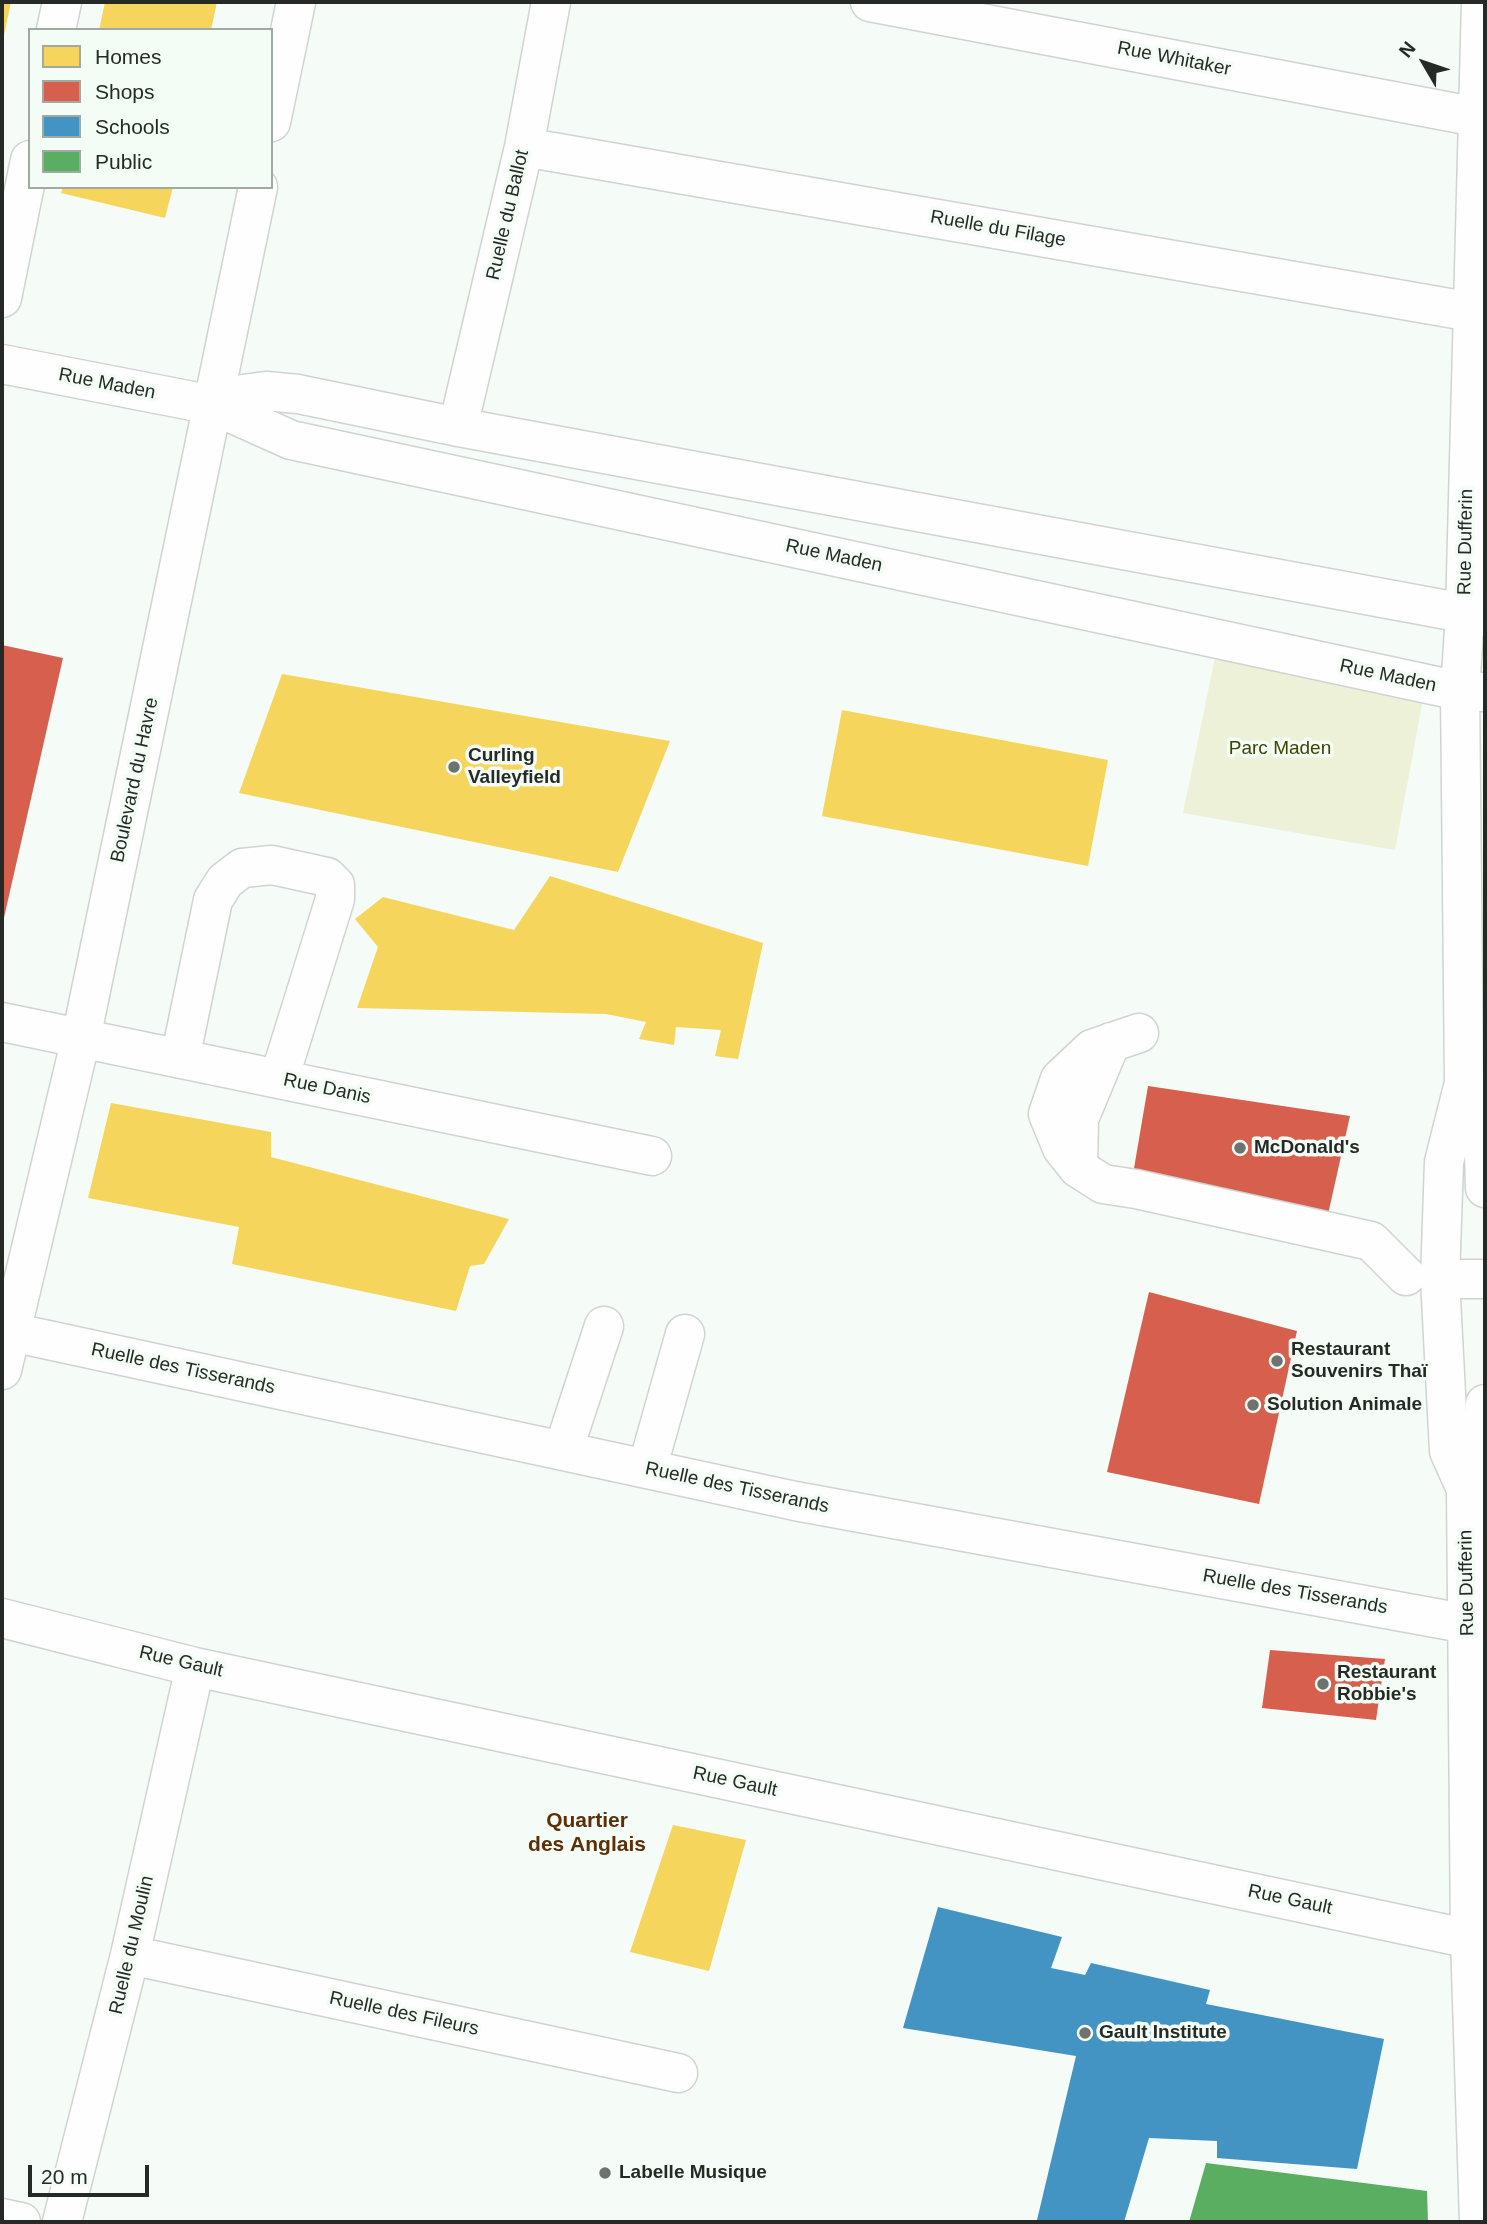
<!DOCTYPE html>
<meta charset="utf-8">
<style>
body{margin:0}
#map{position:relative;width:1487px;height:2224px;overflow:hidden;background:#f5fbf6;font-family:Helvetica,sans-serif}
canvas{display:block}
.frame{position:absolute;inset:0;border:4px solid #262a27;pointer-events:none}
.legend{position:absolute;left:28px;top:28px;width:245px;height:161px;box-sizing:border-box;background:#f3fdf5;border:2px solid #a1a9a3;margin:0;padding:9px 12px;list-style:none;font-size:21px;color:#262a27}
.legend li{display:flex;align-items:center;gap:14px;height:35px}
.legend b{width:35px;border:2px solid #a1a9a3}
.north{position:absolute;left:1389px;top:28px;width:70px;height:70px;-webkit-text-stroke:5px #f3fdf5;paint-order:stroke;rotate:309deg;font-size:19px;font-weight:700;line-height:28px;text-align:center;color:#262a27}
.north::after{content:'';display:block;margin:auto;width:24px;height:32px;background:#262a27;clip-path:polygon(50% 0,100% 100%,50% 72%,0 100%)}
.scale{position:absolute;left:28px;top:2165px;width:121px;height:32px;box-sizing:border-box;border:4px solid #262a27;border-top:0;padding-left:9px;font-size:21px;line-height:24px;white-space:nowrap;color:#262a27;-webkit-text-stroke:5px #f3fdf5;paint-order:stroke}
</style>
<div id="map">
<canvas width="1487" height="2224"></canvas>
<div class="frame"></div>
<ul class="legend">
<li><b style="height:19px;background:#f6d55c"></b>Homes</li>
<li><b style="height:19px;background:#d6604d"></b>Shops</li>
<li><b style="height:19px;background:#4393c3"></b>Schools</li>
<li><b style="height:19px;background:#5aae61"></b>Public</li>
</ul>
<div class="north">N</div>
<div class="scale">20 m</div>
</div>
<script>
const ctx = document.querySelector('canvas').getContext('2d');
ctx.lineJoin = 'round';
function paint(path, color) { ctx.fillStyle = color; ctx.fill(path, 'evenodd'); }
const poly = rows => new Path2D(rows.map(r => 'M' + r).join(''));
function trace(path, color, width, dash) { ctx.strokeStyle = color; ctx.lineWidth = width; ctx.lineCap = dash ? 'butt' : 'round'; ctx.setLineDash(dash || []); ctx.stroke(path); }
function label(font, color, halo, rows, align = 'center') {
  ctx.font = font + ' Helvetica,sans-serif'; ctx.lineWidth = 7; ctx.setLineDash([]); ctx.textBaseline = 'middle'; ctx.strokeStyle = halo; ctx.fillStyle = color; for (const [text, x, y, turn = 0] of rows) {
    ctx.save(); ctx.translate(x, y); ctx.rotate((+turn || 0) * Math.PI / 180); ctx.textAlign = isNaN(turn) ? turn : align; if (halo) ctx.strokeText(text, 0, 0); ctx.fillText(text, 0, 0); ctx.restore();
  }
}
paint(poly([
 [1216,653,1423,699,1395,850,1183,813]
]), '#ecf1d8');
paint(poly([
 [2,2,11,2,3,40,2,40],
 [105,2,217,2,211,30,99,30],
 [63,187,173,187,165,218,61,193],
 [282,674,670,741,618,872,239,793],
 [842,710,1108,760,1088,866,822,816],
 [550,876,763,943,738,1059,715,1056,721,1030,676,1027,674,1045,639,1039,646,1022,606,1014,357,1008,378,947,355,919,383,897,514,930],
 [111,1103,271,1132,271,1157,509,1219,484,1264,470,1266,456,1311,232,1264,239,1227,88,1198],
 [673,1825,746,1840,709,1971,630,1952]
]), '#f6d55c');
paint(poly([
 [2,645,63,658,3,922,2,921],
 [1148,1086,1350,1116,1327,1219,1132,1180],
 [1149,1292,1297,1331,1259,1504,1107,1472],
 [1270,1650,1385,1659,1376,1720,1262,1708]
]), '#d6604d');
paint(poly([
 [938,1907,1062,1937,1051,1968,1085,1975,1091,1963,1210,1990,1206,2004,1384,2039,1357,2169,1217,2158,1217,2141,1149,2138,1124,2222,1049,2222,1037,2220,1076,2056,903,2028]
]), '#4393c3');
paint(poly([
 [1206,2163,1427,2191,1428,2222,1189,2222]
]), '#5aae61');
const minor = poly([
 [870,2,1477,117],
 [56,30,62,2],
 [271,122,296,2],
 [524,147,1472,312],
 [2,298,30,160],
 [2,364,213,405,291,440,1460,691,1485,692],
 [213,405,243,394,266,391,298,394,458,427,1485,617],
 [458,427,524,147,551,2],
 [2,1022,652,1156],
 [1139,1033,1092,1049,1060,1079,1048,1114,1062,1148,1078,1168,1103,1184,1136,1189,1371,1241,1406,1276],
 [180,1059,213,900,225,881,242,868,272,865,327,877,335,885,335,899,279,1079],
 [1465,1085,1484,1152,1485,1188],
 [1078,1168,1079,1119,1111,1042],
 [1440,1279,1485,1279],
 [11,1332,795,1501,1468,1624],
 [2,1370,81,1038,258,187],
 [563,1451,604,1326],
 [647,1469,685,1334],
 [1466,1489,1449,1451,1440,1279,1444,1162,1464,1083,1460,691,1465,614,1481,2],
 [2,1618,195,1667,1470,1939,1485,1938],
 [130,1955,678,2073],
 [62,2222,130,1955,195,1667],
 [1479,2222,1470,1939,1466,1489,1478,1456,1485,1427,1485,1404]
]);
const major = poly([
 [2,2218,21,2222]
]);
trace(minor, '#d0d4d1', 41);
trace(major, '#d0d4d1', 41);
trace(minor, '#fefefe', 38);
trace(major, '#fefefe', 38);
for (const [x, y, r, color] of [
 [454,767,7,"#6e736f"],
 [1240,1148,7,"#6e736f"],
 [1277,1361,7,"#6e736f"],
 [1253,1405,7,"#6e736f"],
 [1323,1684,7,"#6e736f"],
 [1085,2033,7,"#6e736f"],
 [605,2173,7,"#6e736f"]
]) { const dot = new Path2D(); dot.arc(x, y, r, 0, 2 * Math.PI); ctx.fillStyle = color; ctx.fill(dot); trace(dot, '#f3fdf5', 2.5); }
label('19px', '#262a27', '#f3fdf5', [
 ["Rue Whitaker",1174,59,11],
 ["Ruelle du Ballot",508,215,-77],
 ["Ruelle du Filage",998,229,10],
 ["Rue Maden",107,384,11],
 ["Rue Dufferin",1466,542,-89],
 ["Rue Maden",834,556,12],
 ["Rue Maden",1388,676,12],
 ["Boulevard du Havre",135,780,-78],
 ["Rue Danis",327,1089,12],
 ["Ruelle des Tisserands",183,1369,12],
 ["Ruelle des Tisserands",737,1488,12],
 ["Rue Dufferin",1467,1583,-91],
 ["Ruelle des Tisserands",1295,1592,10],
 ["Rue Gault",181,1662,13],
 ["Rue Gault",735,1782,12],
 ["Rue Gault",1290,1900,12],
 ["Ruelle du Moulin",132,1945,-77],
 ["Ruelle des Fileurs",404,2014,12]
]);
label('19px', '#414302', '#f3fdf5', [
 ["Parc Maden",1280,749]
]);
label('bold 19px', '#262a27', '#f3fdf5', [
 ["Curling",468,756],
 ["Valleyfield",468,778],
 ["McDonald's",1254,1148],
 ["Restaurant",1291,1350],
 ["Souvenirs Thaï",1291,1372],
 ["Solution Animale",1267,1405],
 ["Restaurant",1337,1673],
 ["Robbie's",1337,1695],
 ["Gault Institute",1099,2033],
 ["Labelle Musique",619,2173]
], 'left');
label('bold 21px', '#5b2f08', '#f3fdf5', [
 ["Quartier",587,1821],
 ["des Anglais",587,1845]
]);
</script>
